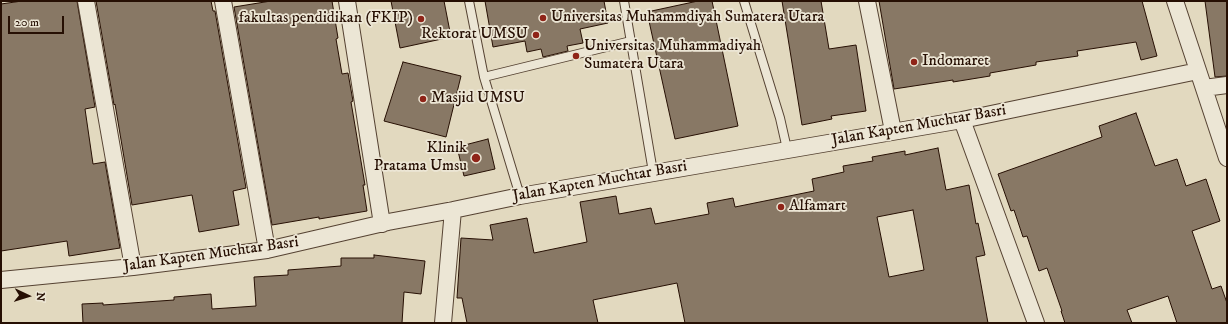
<!DOCTYPE html>
<style>
body{margin:0}
#map{position:relative;width:1228px;height:324px;overflow:hidden;background:#e2d9bf;font-family:"IM FELL DW Pica",serif}
canvas{display:block}
.frame{position:absolute;inset:0;border:2px solid #260f03;pointer-events:none}
.north{position:absolute;left:8px;top:276px;width:40px;height:40px;-webkit-text-stroke:3px #ece6d5;paint-order:stroke;rotate:94deg;font-size:11px;font-weight:700;line-height:16px;text-align:center;color:#260f03}
.north::after{content:'';display:block;margin:auto;width:14px;height:18px;background:#260f03;clip-path:polygon(50% 0,100% 100%,50% 72%,0 100%)}
.scale{position:absolute;left:8px;top:16px;width:56px;height:18px;box-sizing:border-box;border:2px solid #260f03;border-top:0;padding-left:5px;font-size:12px;line-height:14px;white-space:nowrap;color:#260f03;-webkit-text-stroke:3px #ece6d5;paint-order:stroke}
</style>
<div id="map">
<canvas width="1228" height="324"></canvas>
<div class="frame"></div>
<div class="north">N</div>
<div class="scale">20 m</div>
</div>
<script>
const ctx = document.querySelector('canvas').getContext('2d');
ctx.lineJoin = 'round';
function paint(path, color) { ctx.fillStyle = color; ctx.fill(path, 'evenodd'); }
const poly = rows => new Path2D(rows.map(r => 'M' + r).join(''));
function trace(path, color, width, dash) { ctx.strokeStyle = color; ctx.lineWidth = width; ctx.lineCap = dash ? 'butt' : 'round'; ctx.setLineDash(dash || []); ctx.stroke(path); }
function label(font, color, halo, rows, align = 'center') {
  ctx.font = font + ' "IM FELL DW Pica",serif'; ctx.lineWidth = 3.5; ctx.setLineDash([]); ctx.textBaseline = 'middle'; ctx.strokeStyle = halo; ctx.fillStyle = color; for (const [text, x, y, turn = 0] of rows) {
    ctx.save(); ctx.translate(x, y); ctx.rotate((+turn || 0) * Math.PI / 180); ctx.textAlign = isNaN(turn) ? turn : align; if (halo) ctx.strokeText(text, 0, 0); ctx.fillText(text, 0, 0); ctx.restore();
  }
}
const building = poly([
 [22,1,77,1,95,107,85,109,93,164,105,162,120,248,69,256,67,241,1,251,1,4,22,1],
 [96,1,211,1,213,11,215,11,246,188,233,191,239,225,199,232,192,195,132,205,115,104,114,105,96,1],
 [271,1,332,1,338,38,336,39,342,74,348,73,353,101,351,102,365,185,363,185,367,211,319,219,319,217,272,225,234,7,271,1],
 [391,1,444,1,451,37,400,48,391,1],
 [485,1,604,1,608,23,580,29,583,43,567,46,568,51,543,57,541,49,527,52,525,41,493,47,485,1],
 [698,1,712,1,738,126,675,139,647,12,698,1],
 [782,1,821,1,829,49,856,45,866,111,831,116,832,119,802,125,782,1],
 [879,1,1142,1,1157,56,1141,60,1136,42,1077,51,1078,56,1036,62,1036,65,990,73,990,76,953,82,953,80,894,89,879,1],
 [1205,1,1227,1,1227,76,1215,77,1205,1],
 [403,62,461,76,446,137,384,121,403,62],
 [1136,113,1155,166,1177,159,1186,186,1206,179,1220,221,1192,231,1212,289,1221,286,1227,303,1227,323,1177,323,1168,296,1127,310,1132,323,1065,323,1061,311,1062,311,1047,268,1039,271,1027,236,1023,237,1014,210,1011,211,998,174,1102,137,1099,126,1136,113],
 [488,139,495,169,464,176,457,147,488,139],
 [938,148,946,190,969,185,976,224,978,223,985,255,976,257,988,323,685,323,677,283,593,300,598,323,467,323,462,298,457,298,461,238,493,240,490,225,527,218,534,253,587,242,580,202,616,196,619,214,651,208,655,224,709,214,707,203,733,198,735,207,814,191,812,179,844,172,843,166,873,161,872,157,905,151,905,155,938,148],
 [913,210,924,270,889,277,877,217,913,210],
 [374,255,425,261,421,294,404,292,402,323,83,323,82,304,103,303,103,305,174,300,174,297,211,294,212,309,256,306,254,277,288,275,288,270,341,266,341,258,374,258,374,255]
]);
paint(building, '#887865');
trace(building, '#260f03', 1);
const service = poly([
 [469,1,484,77,520,196],
 [624,1,653,172],
 [744,1,780,118,787,149],
 [484,77,631,41]
]);
const minor = poly([
 [86,1,133,267],
 [223,1,267,250],
 [347,1,382,224],
 [867,1,893,131],
 [1175,1,1227,158],
 [1204,88,1227,85],
 [962,120,1036,323],
 [1,280,133,267,267,250,388,222,453,210,520,196,962,120,1198,71],
 [443,323,453,210]
]);
trace(service, '#554232', 10);
trace(minor, '#554232', 18);
trace(service, '#ece6d5', 8);
trace(minor, '#ece6d5', 16);
for (const [x, y, r, color] of [
 [543,18,4,"#8f2418"],
 [421,19,4,"#8f2418"],
 [536,35,4,"#8f2418"],
 [576,56,4,"#8f2418"],
 [914,62,4,"#8f2418"],
 [423,99,4,"#8f2418"],
 [476,158,5,"#8f2418"],
 [781,207,4,"#8f2418"]
]) { const dot = new Path2D(); dot.arc(x, y, r, 0, 2 * Math.PI); ctx.fillStyle = color; ctx.fill(dot); trace(dot, '#ece6d5', 1.5); }
label('16px', '#260f03', '#ece6d5', [
 ["Universitas Muhammdiyah Sumatera Utara",551,18],
 ["fakultas pendidikan (FKIP)",413,19,"right"],
 ["Rektorat UMSU",528,35,"right"],
 ["Universitas Muhammadiyah",584,47],
 ["Sumatera Utara",584,65],
 ["Indomaret",922,62],
 ["Masjid UMSU",431,99],
 ["Klinik",467,149,"right"],
 ["Pratama Umsu",467,167,"right"],
 ["Alfamart",789,207]
], 'left');
label('16px', '#260f03', '#ece6d5', [
 ["Jalan Kapten Muchtar Basri",919,126,-10],
 ["Jalan Kapten Muchtar Basri",600,182,-10],
 ["Jalan Kapten Muchtar Basri",211,255,-8]
]);
</script>
